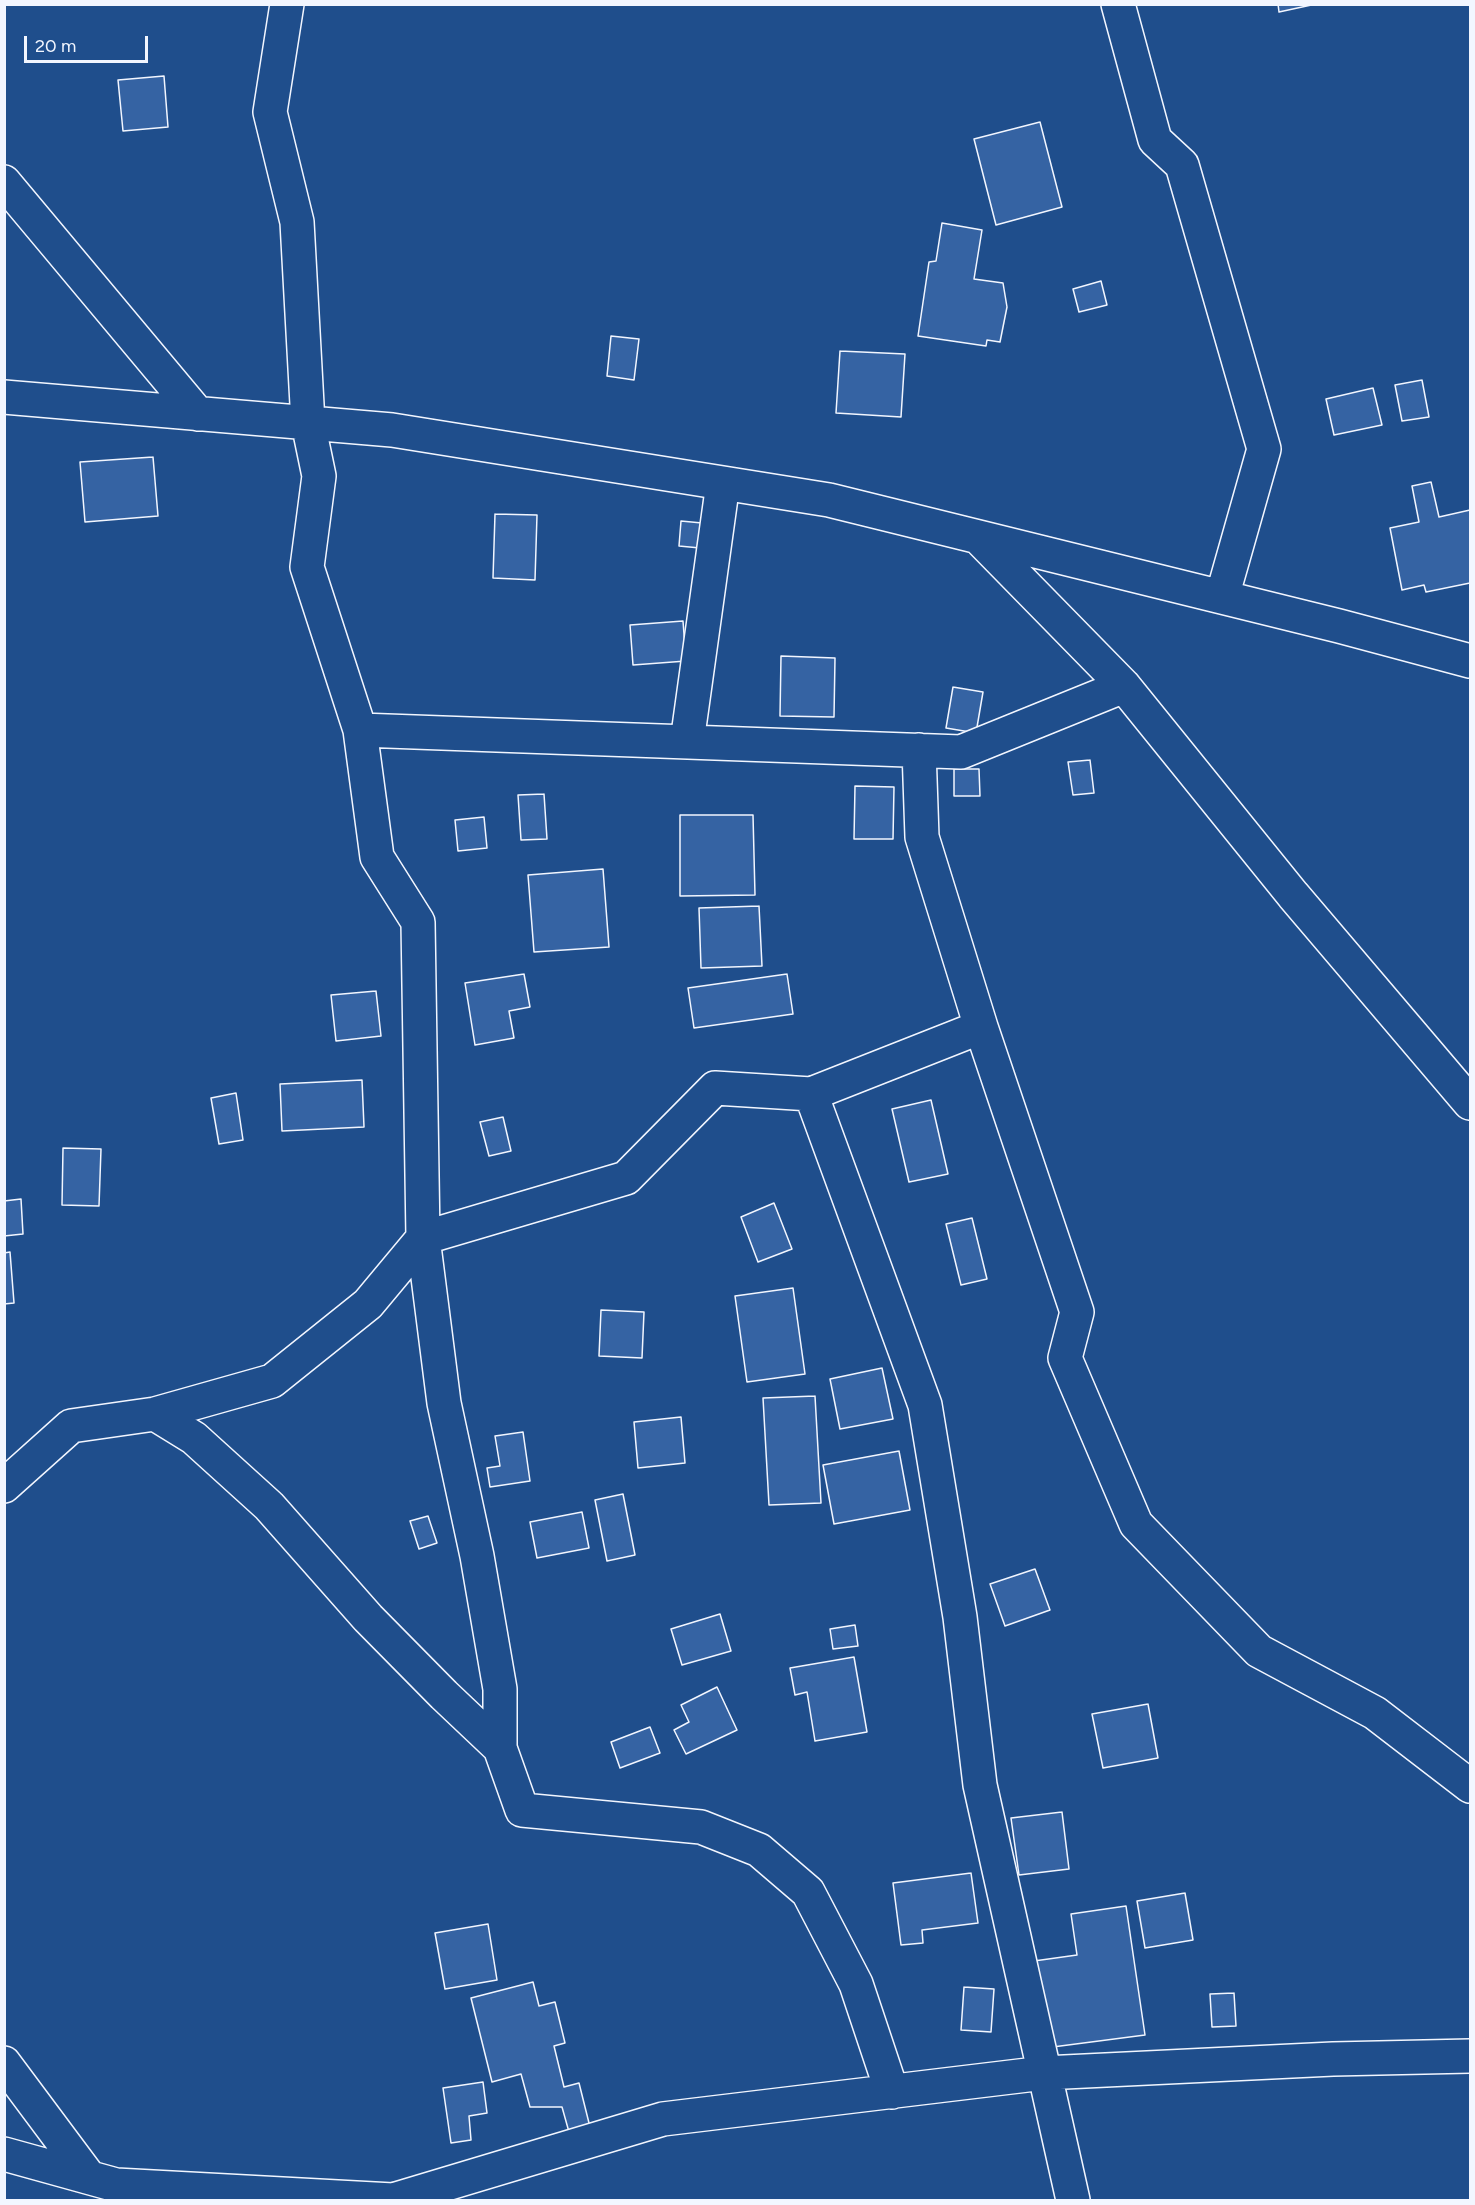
<!DOCTYPE html>
<style>
body{margin:0}
#map{position:relative;width:1475px;height:2205px;overflow:hidden;background:#1f4e8c;font-family:Figtree,sans-serif}
canvas{display:block}
.frame{position:absolute;inset:0;border:6px solid #f2f6ff;pointer-events:none}
.scale{position:absolute;left:24px;top:36px;width:124px;height:27px;box-sizing:border-box;border:3px solid #f2f6ff;border-top:0;padding-left:8px;font-size:18px;line-height:21px;white-space:nowrap;color:#f2f6ff;-webkit-text-stroke:4px #1f4e8c;paint-order:stroke}
</style>
<div id="map">
<canvas width="1475" height="2205"></canvas>
<div class="frame"></div>
<div class="scale">20 m</div>
</div>
<script>
const ctx = document.querySelector('canvas').getContext('2d');
ctx.lineJoin = 'round';
function paint(path, color) { ctx.fillStyle = color; ctx.fill(path, 'evenodd'); }
const poly = rows => new Path2D(rows.map(r => 'M' + r).join(''));
function trace(path, color, width, dash) { ctx.strokeStyle = color; ctx.lineWidth = width; ctx.lineCap = dash ? 'butt' : 'round'; ctx.setLineDash(dash || []); ctx.stroke(path); }
const building = poly([
 [1278,4,1316,4,1279,12,1278,4],
 [164,76,168,127,123,131,118,80,164,76],
 [1040,122,1062,207,996,225,974,139,1040,122],
 [942,223,982,230,974,279,1003,283,1007,307,1000,342,987,340,986,346,918,336,929,262,936,261,942,223],
 [1101,281,1107,305,1079,312,1073,289,1101,281],
 [611,336,639,339,634,380,607,376,611,336],
 [840,351,905,354,901,417,836,413,840,351],
 [1422,380,1429,417,1402,421,1395,385,1422,380],
 [1373,388,1382,425,1334,435,1326,399,1373,388],
 [153,457,158,516,85,522,80,462,153,457],
 [1431,482,1439,517,1470,510,1470,583,1426,592,1424,585,1402,590,1390,528,1419,522,1412,486,1431,482],
 [495,514,537,515,535,580,493,578,495,514],
 [681,521,702,523,700,548,679,546,681,521],
 [683,621,686,661,633,665,630,625,683,621],
 [781,656,835,658,834,717,780,716,781,656],
 [953,687,983,692,976,733,946,728,953,687],
 [1090,760,1094,793,1073,795,1068,762,1090,760],
 [954,769,979,769,980,796,954,796,954,769],
 [855,786,894,787,893,839,854,839,855,786],
 [544,794,547,839,521,840,518,795,544,794],
 [680,815,753,815,755,895,680,896,680,815],
 [484,817,487,848,458,851,455,820,484,817],
 [603,869,609,947,534,952,528,875,603,869],
 [759,906,762,966,701,968,699,908,759,906],
 [524,974,530,1007,509,1011,514,1038,475,1045,465,983,524,974],
 [787,974,793,1014,694,1028,688,988,787,974],
 [376,991,381,1036,336,1041,331,995,376,991],
 [362,1080,364,1127,282,1131,280,1084,362,1080],
 [236,1093,243,1140,219,1144,211,1098,236,1093],
 [931,1100,948,1174,909,1182,892,1109,931,1100],
 [503,1117,511,1151,489,1156,480,1122,503,1117],
 [63,1148,101,1149,99,1206,62,1205,63,1148],
 [21,1199,23,1234,4,1236,4,1201,21,1199],
 [774,1203,792,1249,758,1262,741,1217,774,1203],
 [972,1218,987,1279,961,1285,946,1224,972,1218],
 [10,1252,14,1303,4,1304,4,1253,10,1252],
 [793,1288,805,1374,747,1382,735,1296,793,1288],
 [601,1310,644,1312,642,1358,599,1356,601,1310],
 [882,1368,893,1419,840,1429,830,1379,882,1368],
 [815,1396,821,1503,769,1505,763,1398,815,1396],
 [681,1417,685,1463,638,1468,634,1422,681,1417],
 [523,1432,530,1481,490,1487,487,1468,500,1466,495,1436,523,1432],
 [899,1451,910,1510,834,1524,823,1465,899,1451],
 [623,1494,635,1555,607,1561,595,1500,623,1494],
 [582,1512,589,1548,537,1558,530,1522,582,1512],
 [428,1516,437,1543,419,1549,410,1521,428,1516],
 [1035,1569,1050,1610,1005,1626,990,1584,1035,1569],
 [720,1614,731,1651,682,1665,671,1629,720,1614],
 [855,1625,858,1646,833,1649,830,1629,855,1625],
 [854,1657,867,1732,815,1741,807,1692,795,1695,790,1668,854,1657],
 [717,1687,737,1730,686,1754,674,1730,689,1722,681,1705,717,1687],
 [1148,1704,1158,1758,1103,1768,1092,1714,1148,1704],
 [650,1727,660,1753,620,1768,611,1742,650,1727],
 [1062,1812,1069,1869,1019,1875,1011,1818,1062,1812],
 [971,1873,978,1923,922,1930,923,1943,901,1945,893,1883,971,1873],
 [1185,1893,1193,1940,1145,1948,1137,1901,1185,1893],
 [1126,1906,1145,2035,1045,2048,1034,1961,1077,1955,1071,1914,1126,1906],
 [488,1924,497,1980,445,1989,435,1933,488,1924],
 [533,1982,539,2006,555,2002,565,2043,554,2046,564,2087,579,2083,590,2127,569,2132,562,2107,530,2107,521,2074,492,2082,471,1998,533,1982],
 [964,1987,994,1989,991,2032,961,2030,964,1987],
 [1234,1993,1236,2026,1212,2027,1210,1994,1234,1993],
 [483,2082,487,2113,469,2116,471,2140,451,2143,443,2088,483,2082]
]);
paint(building, '#3563a3');
trace(building, '#f2f6ff', 1.5);
const minor = poly([
 [287,4,270,112,297,222,308,423,319,476,307,567,360,730,961,752,1124,686],
 [1118,4,1155,140,1182,165,1264,449,1222,597],
 [4,182,198,414],
 [4,397,392,430,829,500,1339,626,1470,661],
 [978,537,1124,686,1293,895,1470,1103],
 [360,730,377,857,418,922,423,1238,626,1178,715,1088,811,1094,981,1027,922,837,919,750],
 [687,742,723,483],
 [981,1027,1077,1312,1065,1358,1136,1524,1259,1651,1375,1713,1470,1786],
 [811,1094,925,1405,960,1617,980,1785,1073,2200],
 [423,1238,444,1403,477,1556,500,1689,500,1748,522,1810,701,1827,759,1850,808,1892,856,1984,892,2092],
 [155,1414,194,1438,269,1506,368,1618,444,1695,500,1748],
 [4,1486,71,1426,155,1414,272,1381,368,1304,423,1238],
 [4,2063,89,2177],
 [4,2154,116,2185,393,2200,663,2119,1044,2073,1333,2059,1470,2056]
]);
trace(minor, '#f2f6ff', 36);
trace(minor, '#1f4e8c', 33);
</script>
